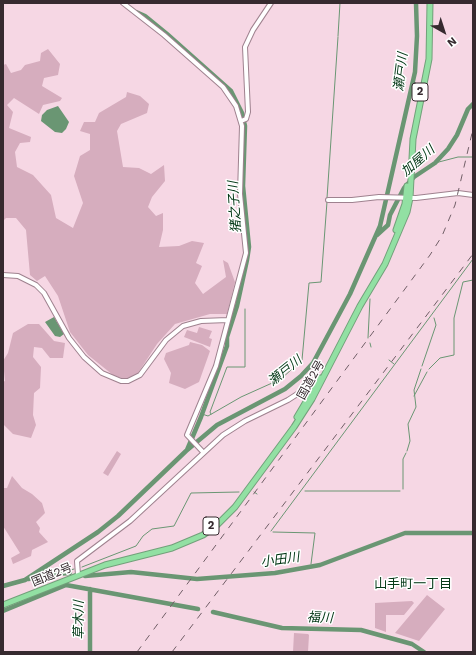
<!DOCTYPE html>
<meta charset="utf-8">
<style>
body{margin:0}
#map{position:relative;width:476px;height:655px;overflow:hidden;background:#f6d7e4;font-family:"Work Sans",sans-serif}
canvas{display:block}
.frame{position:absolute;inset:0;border:4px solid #362a2f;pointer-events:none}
.north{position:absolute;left:424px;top:12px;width:40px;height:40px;-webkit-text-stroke:3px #fff;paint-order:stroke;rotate:141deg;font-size:11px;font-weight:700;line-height:16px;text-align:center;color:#362a2f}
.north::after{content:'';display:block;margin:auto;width:14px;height:18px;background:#362a2f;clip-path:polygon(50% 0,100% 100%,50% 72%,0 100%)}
</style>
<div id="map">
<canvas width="476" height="655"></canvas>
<div class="frame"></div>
<div class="north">N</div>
</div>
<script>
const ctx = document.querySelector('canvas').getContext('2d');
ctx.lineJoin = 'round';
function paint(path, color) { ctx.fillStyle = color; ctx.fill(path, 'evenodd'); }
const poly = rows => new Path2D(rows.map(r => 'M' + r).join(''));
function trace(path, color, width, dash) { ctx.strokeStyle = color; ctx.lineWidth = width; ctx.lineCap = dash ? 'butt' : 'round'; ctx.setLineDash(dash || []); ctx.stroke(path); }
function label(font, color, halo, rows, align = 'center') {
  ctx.font = font + ' "Work Sans","Noto Sans JP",sans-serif'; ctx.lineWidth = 3; ctx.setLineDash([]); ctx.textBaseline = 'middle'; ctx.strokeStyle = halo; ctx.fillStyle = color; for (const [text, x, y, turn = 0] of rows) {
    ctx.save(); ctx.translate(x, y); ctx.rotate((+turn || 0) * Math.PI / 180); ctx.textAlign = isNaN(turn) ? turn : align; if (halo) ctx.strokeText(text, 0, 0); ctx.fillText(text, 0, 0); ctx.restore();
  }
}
paint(poly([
 [48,49,60,64,58,75,44,78,42,86,62,98,60,101,43,105,39,114,14,98,7,105,13,112,9,128,31,137,30,142,20,143,15,152,17,167,33,175,51,195,56,218,73,228,83,203,74,176,80,156,90,150,90,134,80,131,84,122,95,122,99,113,126,97,127,92,140,96,149,104,147,113,121,124,117,131,123,167,139,168,151,174,164,165,165,181,152,197,148,207,156,216,163,213,163,230,159,247,179,246,192,241,204,243,196,263,202,266,195,283,203,294,226,277,223,260,228,263,235,282,227,314,210,314,175,324,157,344,136,376,124,379,113,375,88,355,70,332,58,296,45,276,37,281,30,275,26,230,16,218,6,218,3,221,3,65,6,64,11,73,21,70,25,65,40,61,41,53],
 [28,324,39,324,54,341,65,343,63,358,50,358,42,348,34,347,33,357,41,367,40,388,34,393,33,415,36,425,31,438,13,434,3,424,3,382,5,381,3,361,8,353,13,333],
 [199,327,212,331,209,338,212,339,210,347,184,337,187,330,197,333],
 [190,342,202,345,210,351,199,382,185,389,169,383,171,373,164,359,166,353,189,345],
 [117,451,121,454,108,476,103,473],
 [12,476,22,488,32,494,42,503,45,513,36,522,40,528,39,532,48,542,32,550,31,556,13,564,11,558,20,553,3,526,3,488,7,488],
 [427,595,445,609,419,641,395,633],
 [412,601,414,603,404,615,386,615,386,632,375,628,375,603],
 [294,633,308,634,309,635,308,652,293,652]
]), '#d6adbe');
paint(poly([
 [58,106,69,122,66,129,62,133,55,132,41,121,42,115,47,110],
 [54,317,64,334,60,337,55,336,45,322]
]), '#6a9673');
trace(poly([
 [338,36,340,3],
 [435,163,458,157,473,157],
 [327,198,338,37],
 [368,338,370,299],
 [370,343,371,347],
 [389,360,394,364],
 [422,366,436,325,434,318],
 [429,369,440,358,454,355,454,318,463,282,473,280],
 [414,396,427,372],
 [202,414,208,416,241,397,281,379,302,360,309,283,321,282,327,202],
 [211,414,210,412,227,367,245,367,245,309],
 [407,451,410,441,408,424,416,407,414,390,421,369],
 [403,489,403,459,406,453],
 [305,491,400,491],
 [254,492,257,494],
 [271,531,473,259],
 [273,532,315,533,311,564],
 [312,566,313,567],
 [82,567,136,546,143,536,152,529,174,526,191,493,239,492],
 [53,575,74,569]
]), '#6a9673', 1);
trace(poly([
 [136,12,145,16,167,34,231,91,242,113,245,126,243,186,249,247,247,260,237,306,227,337,227,346,201,417,187,450],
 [377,235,388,225,390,215,404,188,414,177,435,163,448,149,457,135,468,109,473,104],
 [85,576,131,572,197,579,275,573,320,565,405,533,473,533],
 [29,579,40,575,70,573],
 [3,586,25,580,98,532,118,516,186,451,217,425,285,389,301,376,313,363,350,294,380,226,415,72,417,36,416,3],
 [3,611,66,585,198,609],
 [213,612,282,628,361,630,412,644,424,652],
 [90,652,90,589]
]), '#6a9673', 4.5);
const secondary = poly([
 [123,3,164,35,223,87,236,106,242,126,240,194,246,253,216,366,187,435,203,452],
 [241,121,246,119,248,112,245,47,253,30,271,3],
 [328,200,352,200,379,197,416,198,458,193,473,195],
 [3,275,18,276,36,285,44,293,69,338,84,357,102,373,121,381,128,381,140,375,166,340,183,326,201,321,228,320],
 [78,575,77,561,130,521,223,435,245,421,288,400,305,389,309,388,316,391]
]);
const highway = poly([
 [396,230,405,204,407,186],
 [297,417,320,378],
 [3,605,105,565,172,548,203,535,216,526,235,507,294,427,312,399,360,306,385,264,407,212,410,198,413,139,429,59,430,3]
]);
trace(secondary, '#9f828f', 6);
trace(highway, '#72a07a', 7);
trace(secondary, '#fff', 4);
trace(highway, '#92e0a3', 5);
trace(poly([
 [137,652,430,255,442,236,455,205,473,129],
 [172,652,473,254]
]), '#715f67', 1, [7, 7]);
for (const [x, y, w] of [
 [420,92,16],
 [211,526,16]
]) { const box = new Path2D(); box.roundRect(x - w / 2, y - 9, w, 18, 3); ctx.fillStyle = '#fff'; ctx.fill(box); trace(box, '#362a2f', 1); }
label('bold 11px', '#362a2f', null, [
 ["2",420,92],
 ["2",211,526]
]);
label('12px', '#362a2f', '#fff', [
 ["国道2号",311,380,-61],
 ["国道2号",52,575,-22]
]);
label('italic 13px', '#003614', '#fff', [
 ["瀬戸川",401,72,-83],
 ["加屋川",418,161,-41],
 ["猪之子川",235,207,-94],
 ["瀬戸川",285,371,-39],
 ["小田川",280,560,-8],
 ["福川",320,618,2],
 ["草木川",79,620,-90]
]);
label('13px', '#063b19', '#fff', [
 ["山手町一丁目",413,584]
]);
</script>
